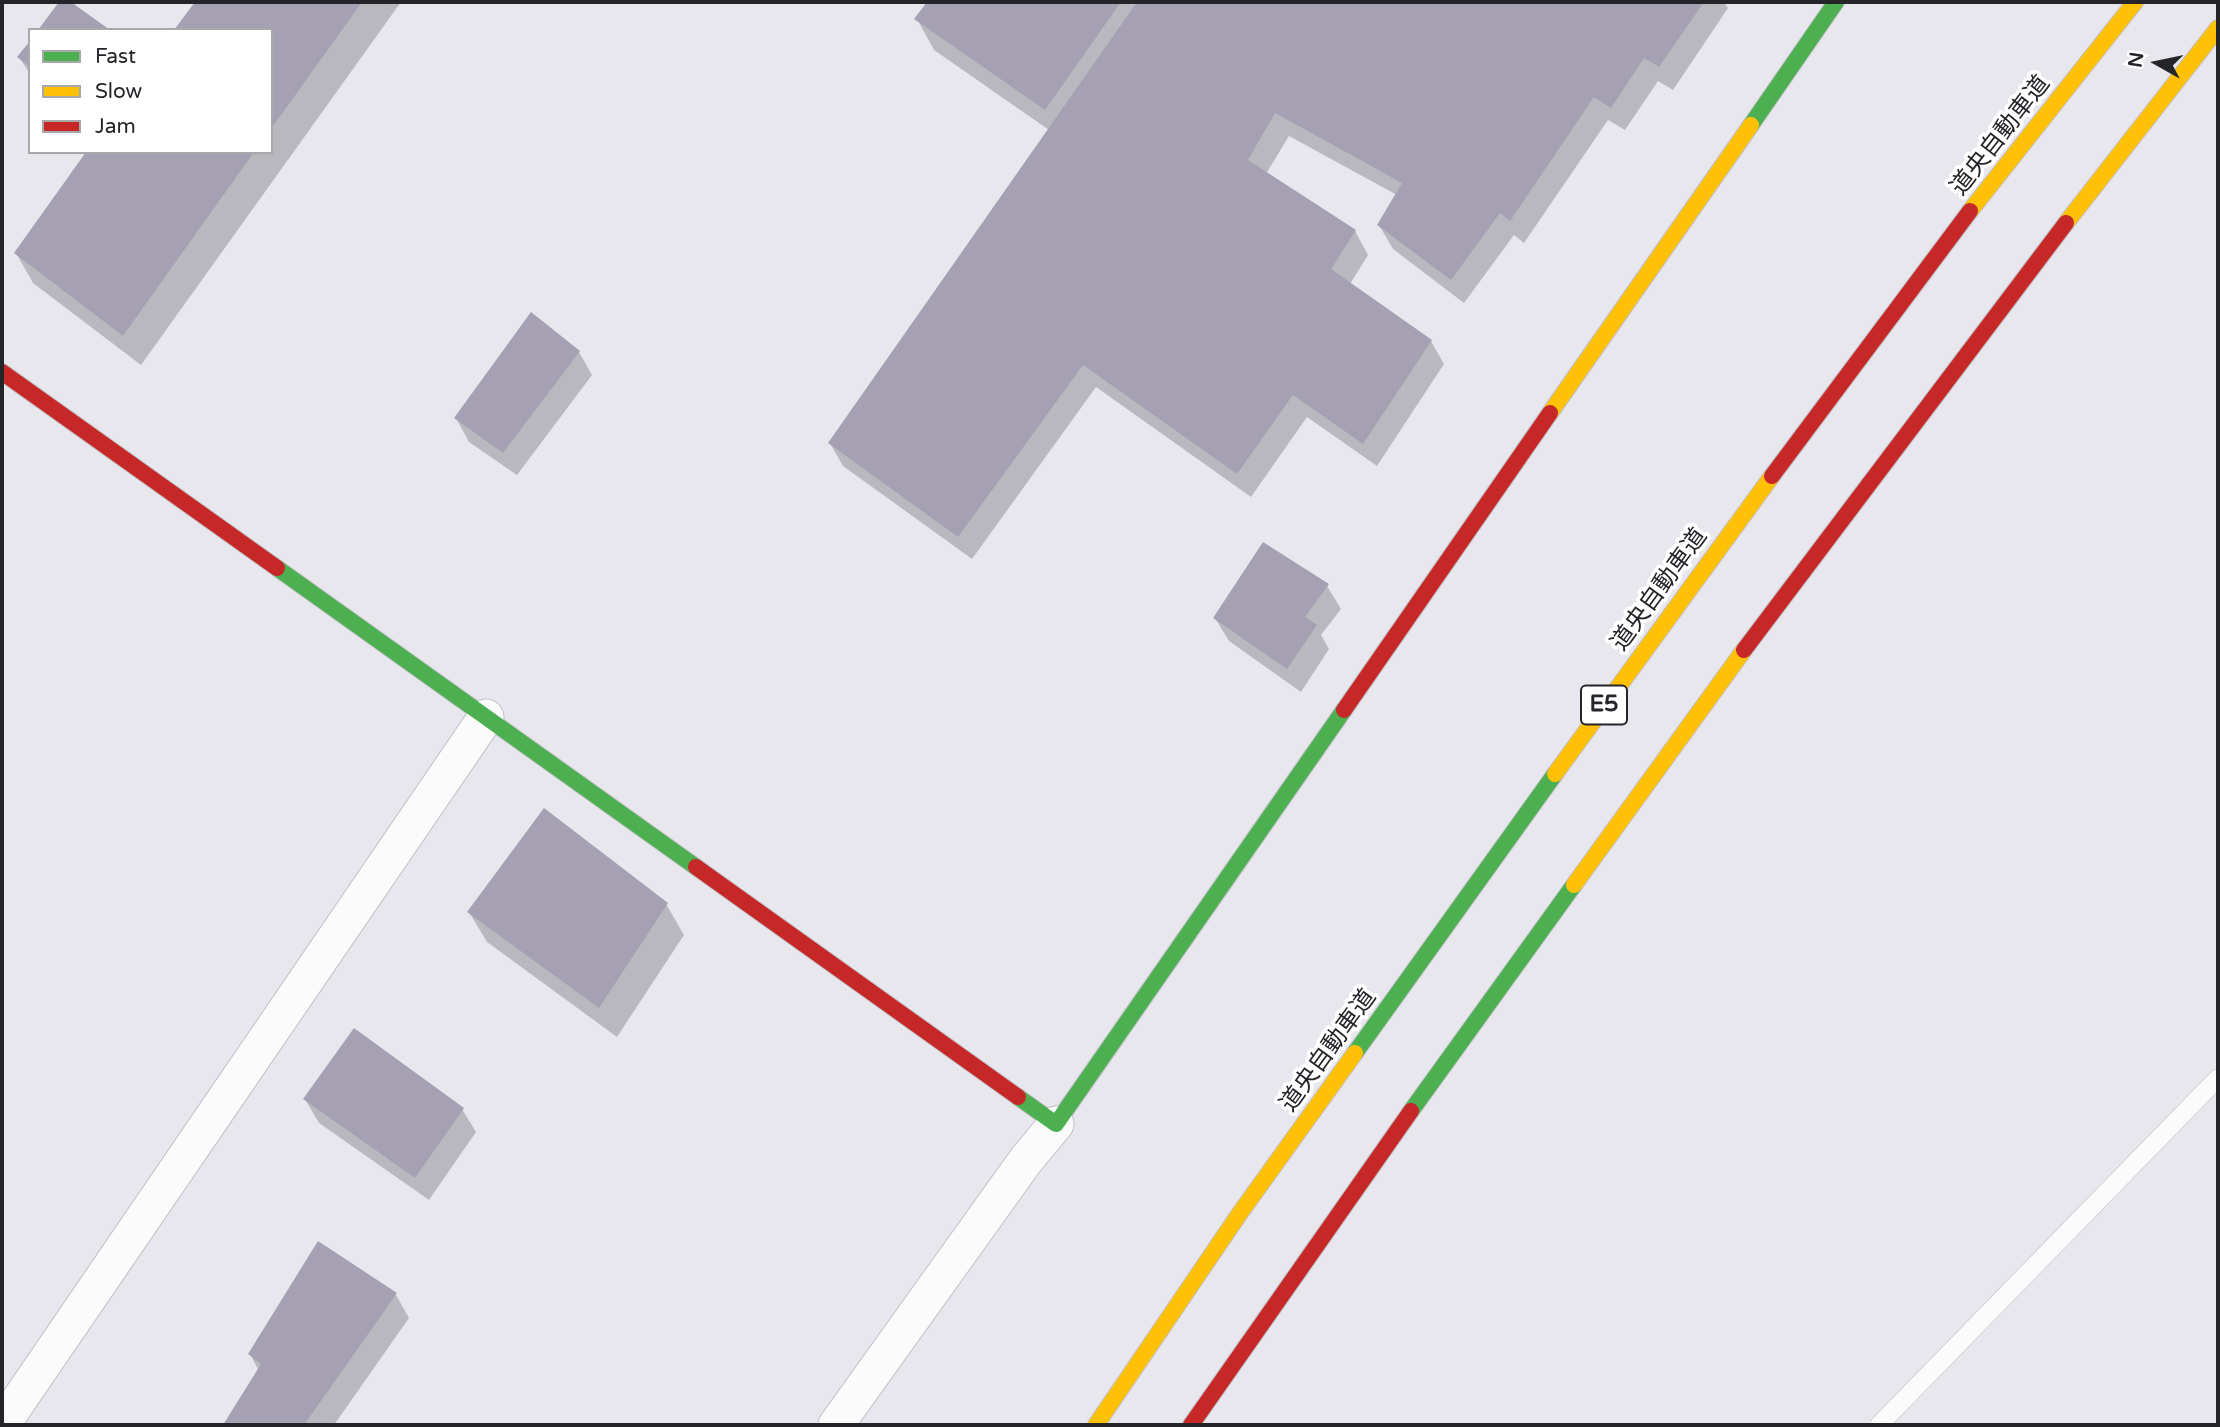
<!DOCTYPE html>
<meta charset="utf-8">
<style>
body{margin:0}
#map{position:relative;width:2220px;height:1427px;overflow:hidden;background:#e8e7ee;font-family:"Varela Round",sans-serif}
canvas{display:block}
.frame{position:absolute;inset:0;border:4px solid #252429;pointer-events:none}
.legend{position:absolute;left:28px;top:28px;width:245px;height:126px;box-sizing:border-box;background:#fff;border:2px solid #a8a7a9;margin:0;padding:9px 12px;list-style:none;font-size:21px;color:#252429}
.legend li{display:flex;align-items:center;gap:14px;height:35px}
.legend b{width:35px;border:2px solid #a8a7a9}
.north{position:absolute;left:2122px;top:28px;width:70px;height:70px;-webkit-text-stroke:5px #fff;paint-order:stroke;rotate:279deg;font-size:19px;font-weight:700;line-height:28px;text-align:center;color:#252429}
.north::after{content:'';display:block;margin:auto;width:24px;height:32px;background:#252429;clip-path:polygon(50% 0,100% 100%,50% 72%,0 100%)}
</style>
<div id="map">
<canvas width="2220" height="1427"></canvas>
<div class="frame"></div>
<ul class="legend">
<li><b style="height:9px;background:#4caf50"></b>Fast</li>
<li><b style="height:9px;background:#ffc107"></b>Slow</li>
<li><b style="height:9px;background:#c62828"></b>Jam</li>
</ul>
<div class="north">N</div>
</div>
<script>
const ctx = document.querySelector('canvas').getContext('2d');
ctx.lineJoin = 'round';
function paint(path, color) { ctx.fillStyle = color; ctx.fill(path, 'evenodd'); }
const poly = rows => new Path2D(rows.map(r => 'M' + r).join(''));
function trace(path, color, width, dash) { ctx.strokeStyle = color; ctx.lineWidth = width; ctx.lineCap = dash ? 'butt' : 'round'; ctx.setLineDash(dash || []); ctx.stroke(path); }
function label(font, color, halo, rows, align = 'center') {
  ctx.font = font + ' "Varela Round","Noto Sans JP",sans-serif'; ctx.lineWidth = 7; ctx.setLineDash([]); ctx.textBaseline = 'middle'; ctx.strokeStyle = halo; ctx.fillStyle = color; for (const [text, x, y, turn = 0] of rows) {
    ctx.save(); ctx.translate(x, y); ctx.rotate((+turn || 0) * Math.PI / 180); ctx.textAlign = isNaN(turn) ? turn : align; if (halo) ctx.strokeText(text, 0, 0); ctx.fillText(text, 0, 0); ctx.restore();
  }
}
paint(poly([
 [197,2,401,2,141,365,33,283,16,253,88,152,271,152,271,30,177,30],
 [929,2,1724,2,1728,8,1673,90,1658,81,1625,130,1608,120,1524,243,1514,235,1464,303,1393,249,1379,225,1397,195,1289,136,1266,174,1355,231,1368,255,1350,284,1431,341,1444,364,1377,466,1307,417,1251,497,1096,387,972,559,843,466,830,443,1049,130,934,50,917,19],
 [30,43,30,74,19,57],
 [579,352,592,375,517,475,469,442,456,418],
 [1327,586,1341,609,1321,635,1329,649,1301,692,1229,641,1215,618],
 [666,904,684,935,617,1037,487,942,469,912],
 [305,1099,462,1109,476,1132,429,1200,319,1123],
 [319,1243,396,1295,409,1318,334,1425,225,1425,259,1371,250,1354]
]), '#0003');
paint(poly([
 [59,2,71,2,110,30,38,30],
 [195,2,362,2,271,129,271,30,174,30],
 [927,2,1121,2,1045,110,914,19],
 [1137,2,1704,2,1659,67,1644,58,1611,108,1594,97,1510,221,1500,213,1451,280,1377,225,1402,183,1275,113,1248,160,1356,230,1331,269,1432,340,1363,444,1293,395,1237,474,1083,365,958,537,828,443],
 [30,41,30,67,17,57],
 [86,152,254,152,123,336,14,253],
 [531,312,580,351,503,453,454,418],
 [1263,542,1329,584,1305,617,1317,625,1287,669,1213,618],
 [544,808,668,903,599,1008,467,912],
 [354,1028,464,1108,415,1178,303,1099],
 [318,1241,397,1293,304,1425,223,1425,261,1364,248,1354]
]), '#a5a0b2');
const lane = poly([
 [1879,1425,2218,1078]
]);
const street = poly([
 [2,1425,486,717],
 [836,1425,1026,1160,1056,1124]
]);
const fast = poly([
 [1751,125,1836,2],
 [277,568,696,867],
 [1355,1053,1555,774],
 [1018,1097,1056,1124,1344,710],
 [1411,1111,1574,885]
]);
const slow = poly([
 [1970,211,2135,2],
 [2066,223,2218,28],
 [1550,413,1751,125],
 [1555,774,1772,476],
 [1574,885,1744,650],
 [1096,1425,1240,1213,1355,1053]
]);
const jam = poly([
 [2,372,277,568],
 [1772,476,1970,211],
 [1744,650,2066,223],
 [1344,710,1550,413],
 [696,867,1018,1097],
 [1191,1425,1411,1111]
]);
trace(lane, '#bfbfc4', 19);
trace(street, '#bfbfc4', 37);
trace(fast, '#bfbfc4', 18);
trace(slow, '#bfbfc4', 18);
trace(jam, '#bfbfc4', 18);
trace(lane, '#fcfbfc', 18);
trace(street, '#fcfbfc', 35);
trace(fast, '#4caf50', 16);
trace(slow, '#ffc107', 16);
trace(jam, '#c62828', 16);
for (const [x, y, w] of [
 [1604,705,46]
]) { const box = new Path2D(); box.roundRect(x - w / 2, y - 19.5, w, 39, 5); ctx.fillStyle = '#fff'; ctx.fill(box); trace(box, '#252429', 2); }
label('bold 23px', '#252429', null, [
 ["E5",1604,705]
]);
label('24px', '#252429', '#fff', [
 ["道央自動車道",2001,136,-52],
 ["道央自動車道",1660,590,-54],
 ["道央自動車道",1329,1051,-54]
]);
</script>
